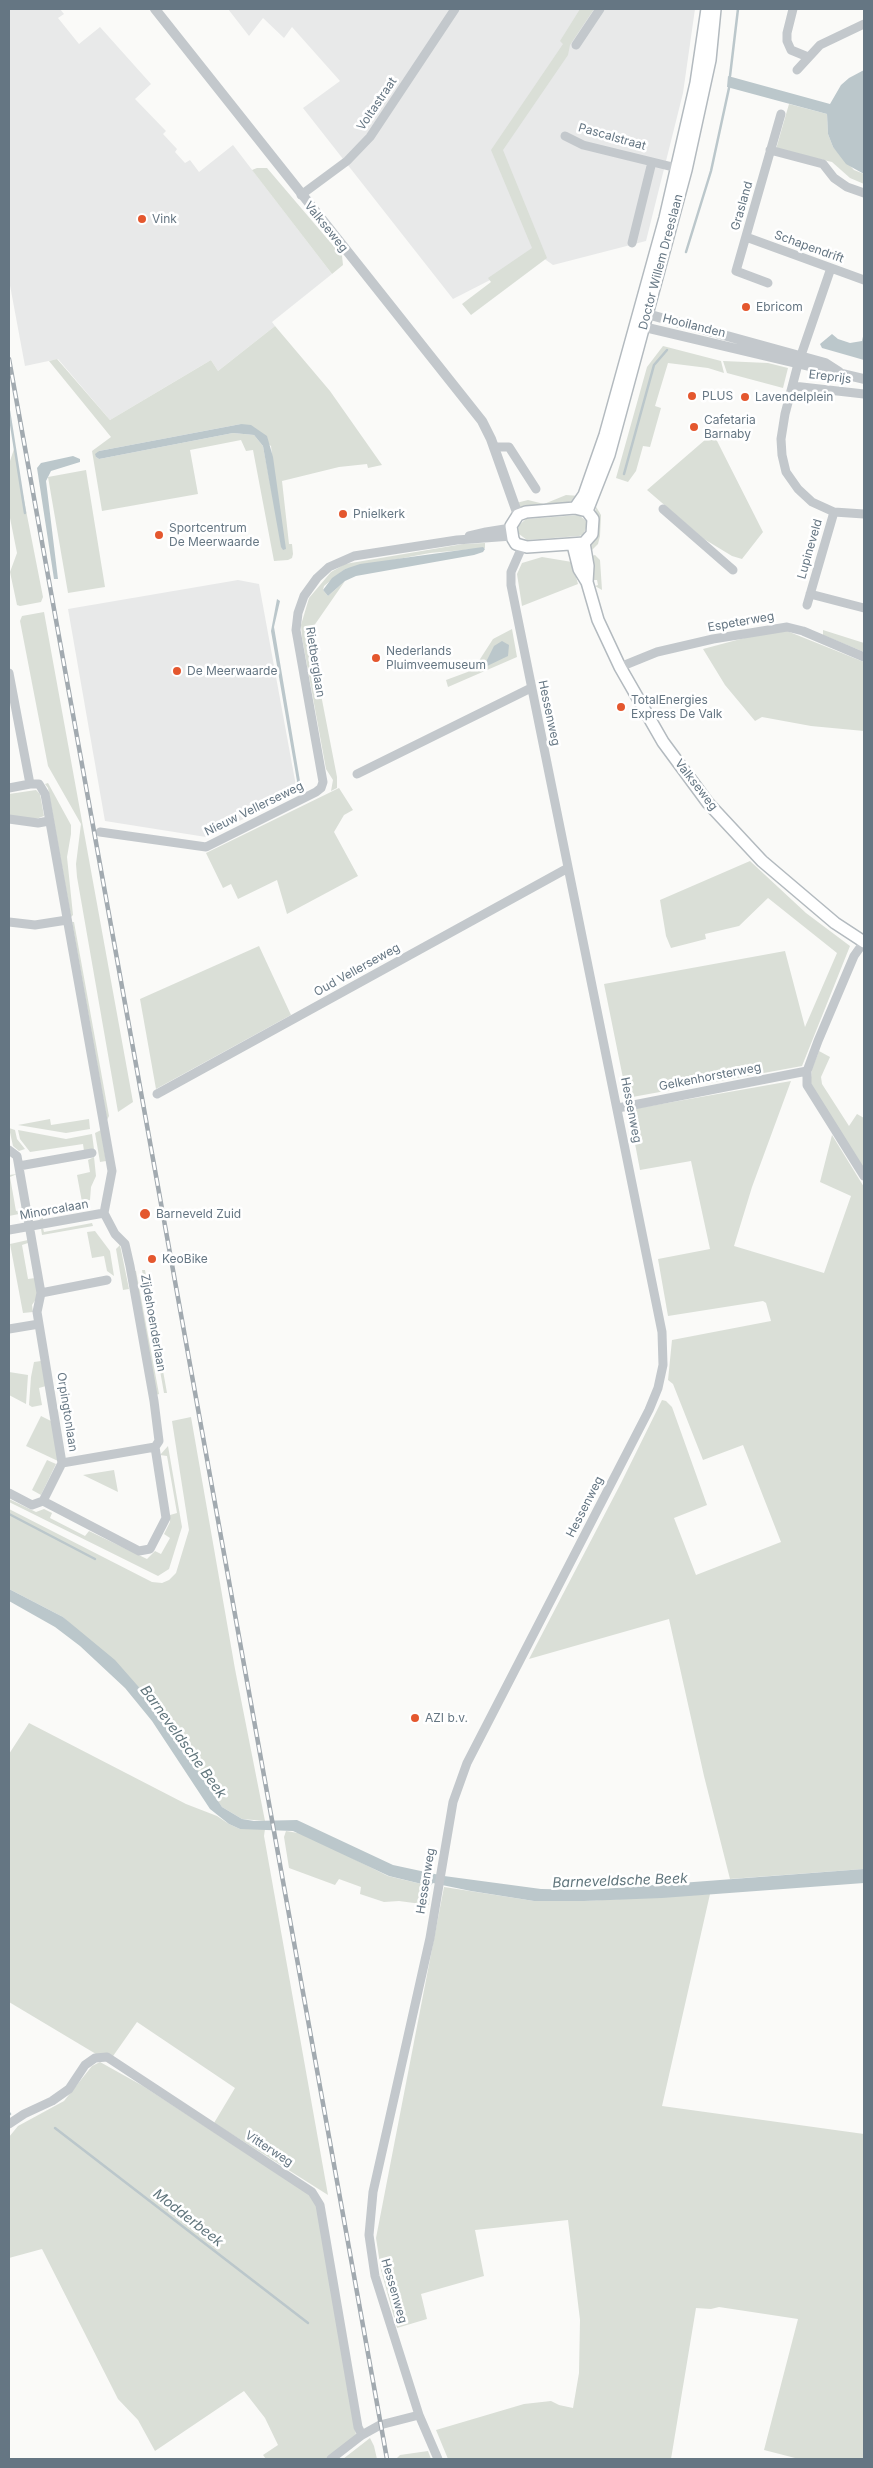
<!DOCTYPE html>
<style>
body{margin:0}
#map{position:relative;width:873px;height:2468px;overflow:hidden;background:#fafaf8;font-family:Inter,sans-serif}
canvas{display:block}
.frame{position:absolute;inset:0;border:10px solid #657683;pointer-events:none}
</style>
<div id="map">
<canvas width="873" height="2468"></canvas>
<div class="frame"></div>
</div>
<script>
const ctx = document.querySelector('canvas').getContext('2d');
ctx.lineJoin = 'round';
function paint(path, color) { ctx.fillStyle = color; ctx.fill(path, 'evenodd'); }
const poly = rows => new Path2D(rows.map(r => 'M' + r).join(''));
function trace(path, color, width, dash) { ctx.strokeStyle = color; ctx.lineWidth = width; ctx.lineCap = dash ? 'butt' : 'round'; ctx.setLineDash(dash || []); ctx.stroke(path); }
function label(font, color, halo, rows, align = 'center') {
  ctx.font = font + ' Inter,sans-serif'; ctx.lineWidth = 5; ctx.setLineDash([]); ctx.textBaseline = 'middle'; ctx.strokeStyle = halo; ctx.fillStyle = color; for (const [text, x, y, turn = 0] of rows) {
    ctx.save(); ctx.translate(x, y); ctx.rotate((+turn || 0) * Math.PI / 180); ctx.textAlign = isNaN(turn) ? turn : align; if (halo) ctx.strokeText(text, 0, 0); ctx.fillText(text, 0, 0); ctx.restore();
  }
}
paint(poly([
 [9,9,60,9,64,14,58,18,79,44,100,27,151,84,135,99,166,131,163,134,177,149,175,152,185,163,190,160,199,172,233,145,332,274,272,322,275,326,218,371,211,360,110,420,58,359,25,366,9,280],
 [228,9,695,9,683,93,646,241,553,265,539,255,453,299,303,108,340,81,292,27,284,38,263,18,249,36],
 [238,580,259,584,296,786,294,789,289,797,206,837,105,821,68,609]
]), '#e8e9e9');
paint(poly([
 [580,9,594,9,570,45,568,55,503,150,547,258,471,315,462,304,491,282,488,278,532,248,491,150,563,44,560,41],
 [789,104,827,114,828,134,833,147,854,170,864,174,864,184,850,178,832,162,776,149],
 [257,168,267,168,342,256,343,265,332,274,252,170],
 [275,326,330,391,382,465,368,468,367,464,339,467,282,481,289,544,292,544,293,554,292,558,288,560,274,561,253,450,246,451,241,440,190,450,198,494,102,511,92,451,111,437,49,361,57,359,110,420,211,360,218,371],
 [241,424,271,446,283,550,263,446,254,435,233,433,99,459,96,457,99,451],
 [663,346,721,361,724,373,708,368,668,363,655,406,661,408,650,447,643,446,636,471,628,482,616,478,647,367],
 [723,361,768,363,788,368,783,388,727,373],
 [713,433,763,532,742,559,732,556,704,539,647,490],
 [14,449,43,597,41,602,20,606,17,605,10,572,17,553,9,513,9,464],
 [86,470,105,587,68,593,48,477],
 [566,495,580,496,568,506,518,509,516,503,528,500,544,504],
 [595,505,601,515,600,536,598,544,590,552,590,545,598,532],
 [579,515,586,521,587,526,583,535,579,536,527,540,519,534,518,526,526,519],
 [485,543,485,548,430,553,345,569,324,586,323,590,328,596,345,581,309,633,337,777,337,788,331,791,333,780,326,769,302,638,301,625,309,598,331,572,345,564,463,544],
 [595,555,600,560,602,590,595,586,598,585,597,580,594,580,589,557],
 [542,557,572,562,578,584,522,606,517,574,522,563],
 [44,612,133,1102,118,1112,77,877,76,864,81,824,48,766,20,621,22,616],
 [512,629,517,657,448,687,446,680,473,670,493,639],
 [823,630,864,643,864,652,823,635],
 [787,631,864,662,864,731,811,726,762,717,755,721,725,685,703,649,763,633],
 [48,783,71,825,71,834,67,857,73,915,71,917,48,788,45,784],
 [339,788,353,810,344,815,334,832,358,876,287,914,277,880,238,899,231,884,223,888,206,853],
 [36,790,40,794,44,816,36,819,9,816,9,794],
 [750,861,806,913,850,946,802,1066,627,1098,604,984,785,951,805,1027,837,953,768,898,739,926,705,934,706,939,671,948,666,936,660,900],
 [72,922,74,922,109,1116,107,1120],
 [259,946,291,1015,156,1089,140,999],
 [819,1051,830,1057,821,1077,822,1084,849,1126,857,1114,864,1118,864,1172,810,1086,812,1069],
 [791,1081,752,1187,734,1246,824,1273,851,1196,820,1182,832,1135,864,1187,864,1869,730,1879,704,1776,669,1619,529,1659,621,1483,662,1400,666,1401,672,1407,707,1505,674,1518,696,1575,781,1542,743,1445,703,1460,673,1384,668,1380,672,1340,771,1321,766,1303,763,1301,668,1316,658,1259,710,1249,691,1161,640,1170,629,1112,633,1109],
 [50,1119,51,1125,89,1119,90,1129,66,1133,18,1125],
 [9,1128,15,1130,17,1139,25,1149,19,1151,13,1146],
 [18,1130,66,1139,92,1134,94,1149,84,1151,83,1144,30,1152,20,1139],
 [101,1130,106,1161,100,1162,95,1133],
 [94,1157,96,1176,91,1187,90,1200,82,1202,77,1175,90,1172,88,1160],
 [17,1174,10,1177,16,1211,23,1210,24,1213,9,1216,9,1175],
 [89,1205,90,1208,43,1217,43,1220,40,1221,39,1214],
 [92,1223,93,1226,42,1235,41,1229,43,1228,44,1232],
 [95,1231,110,1251,114,1276,107,1271,104,1256,92,1258,87,1232],
 [28,1240,28,1243,22,1245,28,1279,35,1278,38,1296,32,1305,33,1312,23,1313,10,1244],
 [120,1245,129,1289,123,1290,116,1249],
 [142,1270,145,1270,167,1393,164,1393],
 [134,1271,136,1271,159,1394,156,1395],
 [41,1361,46,1386,39,1388,42,1405,32,1407,29,1405,31,1377,34,1362],
 [9,1372,28,1375,26,1404,9,1395],
 [41,1416,53,1422,58,1461,26,1446],
 [191,1417,235,1669,265,1821,242,1819,222,1807,144,1693,63,1617,9,1589,9,1509,152,1582,162,1583,169,1580,176,1573,189,1530,172,1421],
 [168,1446,182,1527,169,1569,158,1576,9,1502,9,1499,36,1512,44,1509,52,1513,50,1518,85,1536,89,1531,147,1559,155,1551,161,1554,170,1538,164,1534,170,1522,170,1515,177,1513,167,1456,160,1455],
 [47,1460,56,1464,41,1495,32,1490],
 [114,1470,118,1492,83,1475],
 [29,1723,186,1804,217,1816,229,1824,240,1829,265,1829,264,1836,328,2195,214,2123,235,2088,137,2022,111,2059,96,2054,9,2002,9,1754],
 [286,1831,304,1834,388,1876,430,1886,429,1905,399,1901,384,1902,360,1894,361,1887,339,1879,335,1885,289,1868,284,1837],
 [444,1887,534,1901,584,1901,710,1894,662,2106,864,2134,864,2459,799,2459,764,2450,798,2319,719,2307,711,2309,696,2308,671,2459,448,2459,436,2430,524,2404,551,2401,559,2405,573,2408,579,2373,580,2320,568,2220,475,2230,484,2276,421,2294,427,2319,397,2328,381,2270,376,2238],
 [100,2062,143,2086,300,2188,312,2197,317,2204,340,2326,356,2435,326,2459,266,2459,263,2455,278,2445,265,2418,244,2391,155,2451,138,2420,118,2399,42,2249,9,2258,9,2137,18,2126,64,2101,92,2066],
 [370,2438,374,2446,377,2459,343,2459],
 [428,2451,431,2459,396,2459,400,2455]
]), '#dadfd7');
paint(poly([
 [864,70,864,174,846,164,833,147,828,134,827,114,727,87,728,76,830,104,841,85,849,78],
 [864,332,864,360,822,348,820,344,832,334,838,339,850,343,862,341],
 [241,424,251,425,267,436,273,457,286,549,283,550,281,547,263,446,254,435,233,433,99,459,96,457,95,454,99,451],
 [73,456,80,459,80,462,51,471,46,481,58,579,54,579,37,468,41,463],
 [483,547,485,549,483,552,474,555,356,576,345,581,328,596,323,590,332,578,345,569,360,564],
 [277,599,280,601,274,627,300,781,295,790,297,781,271,631],
 [502,641,509,645,508,656,483,668,494,646],
 [9,1589,63,1617,115,1660,144,1693,169,1726,222,1807,242,1819,254,1821,297,1820,393,1865,444,1876,541,1889,589,1890,864,1869,864,1883,662,1898,584,1901,534,1901,471,1891,442,1885,433,1883,430,1886,389,1876,293,1831,240,1829,229,1824,210,1809,152,1721,125,1688,80,1646,55,1627,9,1601]
]), '#bbc7cb');
trace(poly([
 [730,76,738,9],
 [686,252,711,171,729,88],
 [9,411,25,513],
 [624,474,654,365,667,350],
 [9,1514,95,1559],
 [9,2113,10,2114],
 [55,2128,308,2323]
]), '#bbc7cb', 2.5);
const secondary = poly([
 [575,508,584,495,605,435,665,218,696,83,707,9],
 [575,508,587,511,593,519,592,534,584,543,527,547,516,544,513,539,511,526,518,515,526,512,575,508],
 [587,511,609,455,686,170,710,60,715,9],
 [584,543,588,566,587,582,598,620,620,667,663,742,708,803,762,861,835,923,864,942],
 [573,545,579,569,587,582]
]);
trace(secondary, '#b3babf', 14);
trace(poly([
 [793,9,787,33,787,41,791,50,808,57],
 [576,45,600,9],
 [797,70,820,45,864,24],
 [565,136,583,145,681,169],
 [770,150,823,164,834,178,847,187,864,193],
 [301,195,347,161,370,137,455,9],
 [746,237,864,280],
 [632,243,652,162],
 [831,268,798,364,785,414,781,439,782,455,786,472,798,489,812,502,834,512,864,514],
 [768,283,736,271,781,114],
 [793,386,864,394],
 [494,447,509,447,536,489],
 [663,509,733,570],
 [469,536,486,532,511,528],
 [810,594,864,608],
 [807,605,834,512],
 [620,667,657,652,713,639,787,627,803,631,864,657],
 [9,673,30,784,39,784,45,794,112,1171,104,1213,115,1234,125,1244,130,1266,154,1401,159,1441,155,1447,166,1518,150,1549,139,1551,43,1501,32,1505,9,1493],
 [357,774,531,688],
 [9,788,30,784],
 [9,819,38,823,49,821],
 [100,832,206,847,316,792,321,788,323,782,296,630,298,613,304,596,317,578,329,567,354,556,457,540,512,536],
 [9,922,35,925,67,920],
 [864,942,854,956,818,1041,807,1071,807,1085,864,1176],
 [157,1094,568,868],
 [618,1108,807,1071],
 [9,1150,17,1156,41,1293,37,1312,62,1463,43,1501],
 [19,1166,92,1153],
 [9,1230,104,1213],
 [41,1293,107,1280],
 [9,1329,39,1324],
 [62,1463,155,1447],
 [9,2124,24,2114,52,2101,69,2089,85,2065,95,2058,107,2057,312,2192,320,2205,358,2427,362,2435],
 [331,2459,362,2435,380,2425,419,2415],
 [438,2459,419,2415,375,2276,369,2235,373,2192,430,1938,453,1802,467,1763,649,1410,658,1388,663,1365,662,1332,511,585,511,572,522,547]
]), '#c3c8cc', 9);
trace(poly([
 [155,9,482,421,491,439,518,515],
 [839,372,825,363,647,314,637,318,644,327,864,379]
]), '#c3c8cc', 10);
trace(secondary, '#fff', 11);
const rail = poly([
 [9,359,387,2459]
]);
trace(rail, '#a2aab0', 4.5);
trace(rail, '#fff', 2.5, [8]);
for (const [x, y, r, color] of [
 [142,219,5,"#e4572e"],
 [746,307,5,"#e4572e"],
 [692,396,5,"#e4572e"],
 [745,397,5,"#e4572e"],
 [694,427,5,"#e4572e"],
 [343,514,5,"#e4572e"],
 [159,535,5,"#e4572e"],
 [376,658,5,"#e4572e"],
 [177,671,5,"#e4572e"],
 [621,707,5,"#e4572e"],
 [145,1214,6,"#e4572e"],
 [152,1259,5,"#e4572e"],
 [415,1718,5,"#e4572e"]
]) { const dot = new Path2D(); dot.arc(x, y, r, 0, 2 * Math.PI); ctx.fillStyle = color; ctx.fill(dot); trace(dot, '#fff', 2); }
label('12px', '#657683', '#fff', [
 ["Voltastraat",377,104,-56],
 ["Pascalstraat",612,137,16],
 ["Grasland",742,206,-74],
 ["Valkseweg",326,227,51],
 ["Schapendrift",809,247,20],
 ["Doctor Willem Dreeslaan",661,262,-75],
 ["Hooilanden",694,326,14],
 ["Ereprijs",830,377,7],
 ["Lupineveld",810,549,-74],
 ["Espeterweg",741,622,-10],
 ["Rietberglaan",315,662,81],
 ["Hessenweg",549,713,78],
 ["Valkseweg",696,785,52],
 ["Nieuw Vellerseweg",254,809,-26],
 ["Oud Vellerseweg",357,970,-29],
 ["Gelkenhorsterweg",710,1077,-11],
 ["Hessenweg",631,1110,79],
 ["Minorcalaan",54,1210,-10],
 ["Zijdehoenderlaan",153,1323,80],
 ["Orpingtonlaan",67,1412,81],
 ["Hessenweg",585,1507,-63],
 ["Hessenweg",426,1881,-81],
 ["Vitterweg",269,2149,33],
 ["Hessenweg",394,2291,74]
]);
label('12px', '#657683', '#fff', [
 ["Vink",152,219],
 ["Ebricom",756,307],
 ["PLUS",702,396],
 ["Lavendelplein",755,397],
 ["Cafetaria",704,420],
 ["Barnaby",704,434],
 ["Pnielkerk",353,514],
 ["Sportcentrum",169,528],
 ["De Meerwaarde",169,542],
 ["Nederlands",386,651],
 ["Pluimveemuseum",386,665],
 ["De Meerwaarde",187,671],
 ["TotalEnergies",631,700],
 ["Express De Valk",631,714],
 ["Barneveld Zuid",156,1214],
 ["KeoBike",162,1259],
 ["AZI b.v.",425,1718]
], 'left');
label('italic 14px', '#60757c', '#fff', [
 ["Barneveldsche Beek",183,1742,54],
 ["Barneveldsche Beek",620,1881,-2],
 ["Modderbeek",188,2218,38]
]);
</script>
